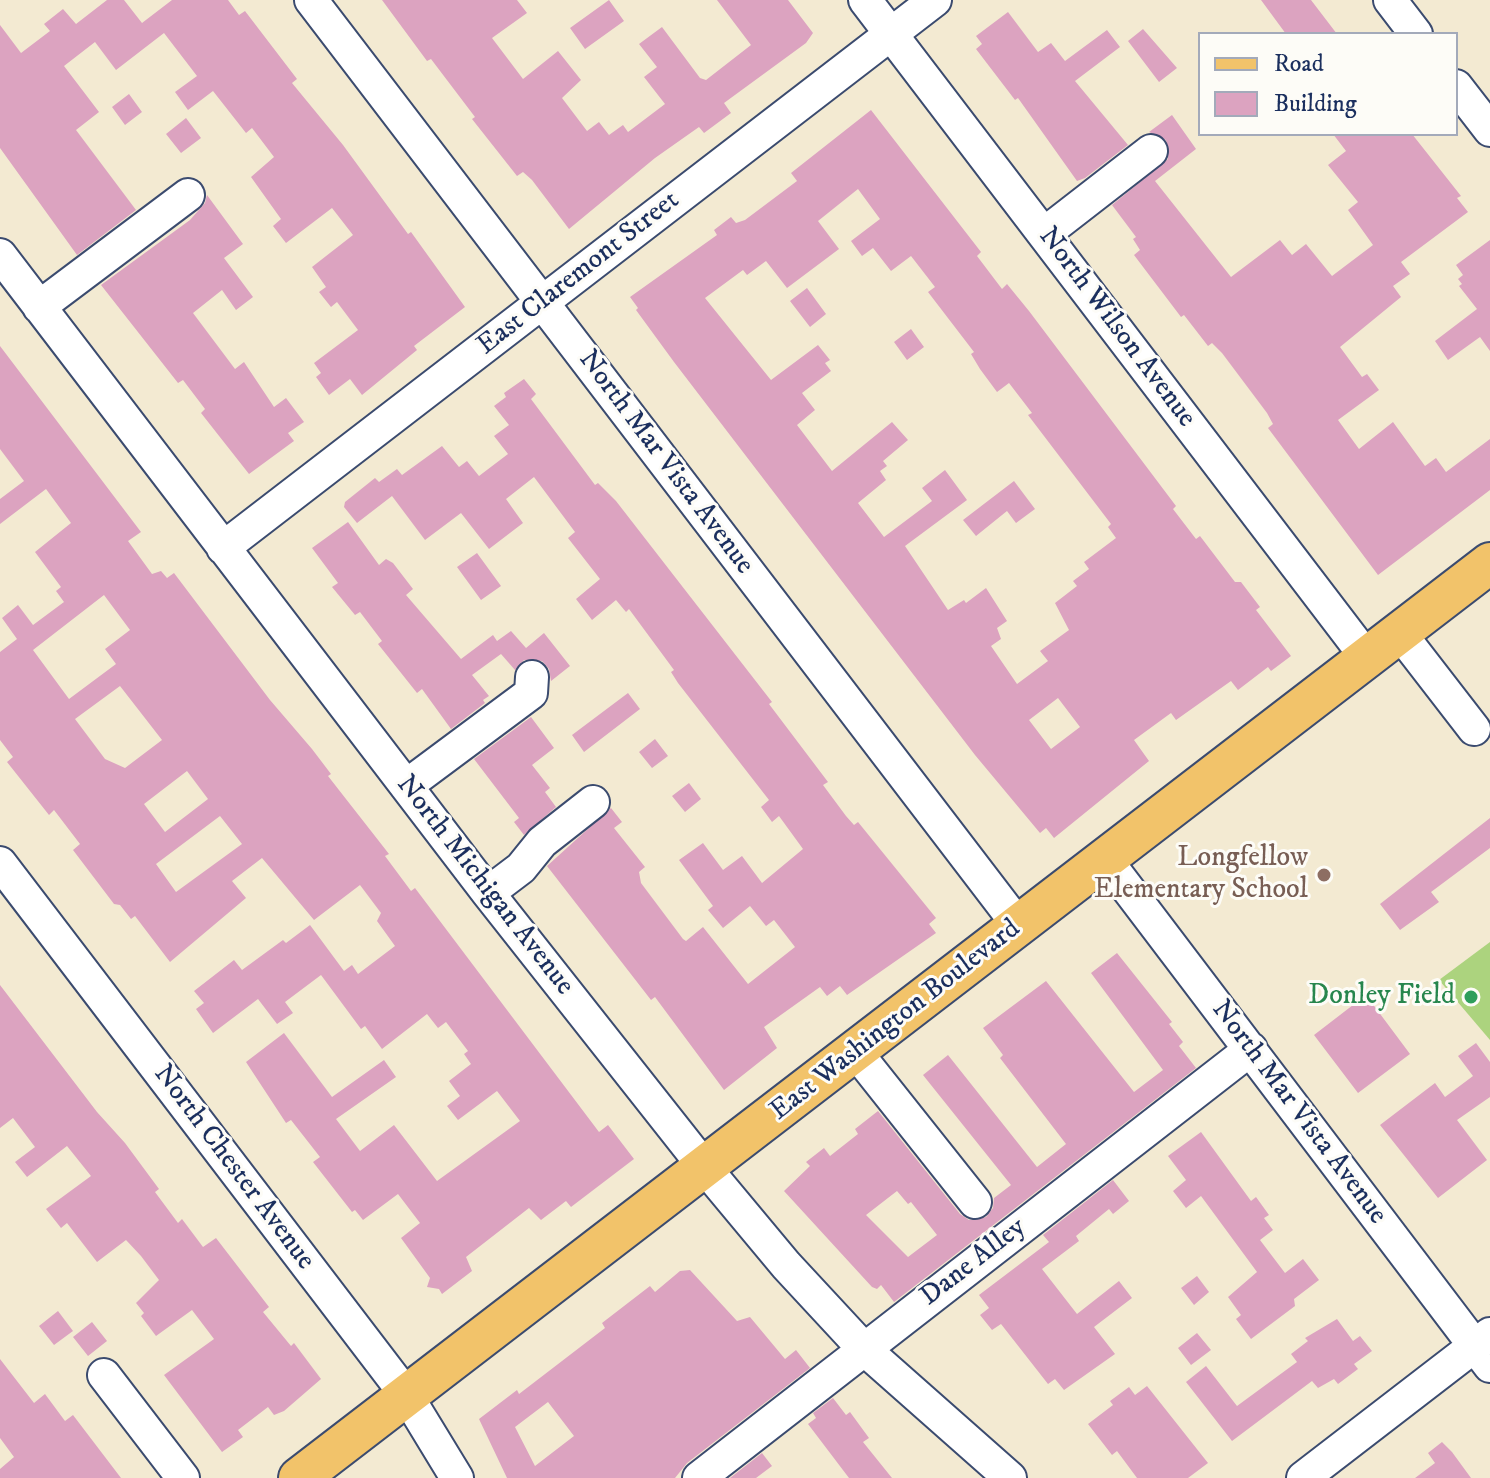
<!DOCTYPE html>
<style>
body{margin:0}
#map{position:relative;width:1490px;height:1478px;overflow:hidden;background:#f3ead2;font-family:"IM FELL DW Pica",serif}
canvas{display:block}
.legend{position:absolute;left:1198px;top:32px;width:260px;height:104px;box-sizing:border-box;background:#fdfcf7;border:2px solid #a3aaba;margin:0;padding:10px 14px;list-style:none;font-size:24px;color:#1b2f5e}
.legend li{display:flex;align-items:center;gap:16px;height:40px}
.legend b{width:40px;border:2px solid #a3aaba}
</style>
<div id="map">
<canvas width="1490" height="1478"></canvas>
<ul class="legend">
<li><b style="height:10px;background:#f2c36a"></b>Road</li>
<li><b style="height:22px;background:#dca3c0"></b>Building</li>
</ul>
</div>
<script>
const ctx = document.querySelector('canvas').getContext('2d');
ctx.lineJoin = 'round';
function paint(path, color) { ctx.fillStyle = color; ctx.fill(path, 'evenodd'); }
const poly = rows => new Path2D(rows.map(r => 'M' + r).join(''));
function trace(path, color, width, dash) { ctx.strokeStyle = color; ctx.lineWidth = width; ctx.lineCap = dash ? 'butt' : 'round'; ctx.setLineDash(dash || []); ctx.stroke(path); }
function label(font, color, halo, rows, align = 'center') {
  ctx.font = font + ' "IM FELL DW Pica",serif'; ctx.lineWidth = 6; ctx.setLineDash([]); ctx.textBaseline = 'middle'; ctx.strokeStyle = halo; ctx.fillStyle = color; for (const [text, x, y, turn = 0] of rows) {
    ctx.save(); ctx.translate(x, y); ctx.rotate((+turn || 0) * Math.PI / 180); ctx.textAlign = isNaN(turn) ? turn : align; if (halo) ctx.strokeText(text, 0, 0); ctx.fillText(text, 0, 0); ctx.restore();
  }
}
paint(poly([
 [1490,942,1490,1040,1439,980]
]), '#acd37e');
paint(poly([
 [107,0,124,0,142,23,172,0,228,0,239,15,245,11,297,79,292,83,343,145,408,234,411,232,465,307,414,346,417,350,362,395,350,379,329,395,316,377,321,373,314,363,358,330,337,302,331,307,319,292,326,287,312,267,353,235,332,208,286,243,273,226,281,219,251,177,274,157,252,128,246,133,213,91,188,110,175,92,197,76,164,33,116,70,95,42,64,66,99,112,76,130,136,210,77,255,0,148,0,25,21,53,50,31,44,24,63,9,76,24],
 [382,0,517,0,527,13,492,38,523,79,558,51,581,80,562,98,587,131,599,122,609,135,623,125,628,132,665,104,644,77,657,67,639,44,662,27,700,78,706,80,751,45,717,0,788,0,813,33,806,43,724,103,731,113,704,133,699,127,655,158,569,229,532,180,523,172,517,176,472,119,475,117,431,59,427,61],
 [609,0,624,21,585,49,570,28],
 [1261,0,1311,0,1337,34,1286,34],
 [1008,12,1038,52,1051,43,1065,61,1107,30,1120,47,1075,81,1128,145,1085,178,1077,181,1018,98,1015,100,976,49,982,44,976,36],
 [1143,29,1177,68,1159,82,1128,41],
 [129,94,142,112,125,125,112,107],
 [871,110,981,252,977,256,1002,289,1007,284,1029,311,1176,506,1173,509,1196,539,1200,536,1235,582,1241,582,1260,607,1256,610,1291,656,1271,671,1268,667,1238,690,1231,681,1176,720,1171,713,1134,740,1149,761,1054,838,1046,828,1040,833,975,755,674,362,636,310,638,308,630,297,717,235,714,230,731,217,736,223,745,220,797,181,791,173],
 [858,189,880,219,851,241,862,256,873,248,891,271,911,256,935,287,928,292,974,352,971,354,980,369,997,392,1009,383,1032,413,1028,415,1111,524,1108,527,1116,538,1084,562,1089,569,1073,581,1077,586,1055,603,1069,630,1040,651,1048,661,1017,684,991,646,1001,639,997,628,1007,621,986,588,966,603,964,600,948,610,905,546,967,500,945,470,922,488,932,501,884,537,858,503,886,480,880,471,887,466,883,461,908,440,892,422,832,471,797,425,815,410,802,393,831,371,825,363,830,360,818,345,771,380,705,298,743,270,747,275,766,261,787,288,839,249,818,221],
 [1058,698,1080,727,1051,749,1029,720],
 [1172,115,1196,149,1155,181,1231,277,1280,240,1292,255,1306,244,1332,276,1373,245,1348,210,1358,202,1328,165,1346,151,1333,134,1412,134,1461,196,1457,198,1468,212,1401,262,1410,274,1393,286,1401,297,1340,347,1362,377,1367,374,1379,390,1338,420,1359,449,1393,422,1425,466,1436,458,1446,472,1490,439,1490,490,1378,575,1268,428,1273,424,1267,413,1222,353,1212,343,1208,346,1184,315,1181,317,1134,255,1140,250,1133,239,1136,237,1112,205,1168,159,1166,140,1149,132],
 [186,118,201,138,181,153,166,134],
 [207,195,243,244,224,258,253,297,236,310,222,290,193,313,235,369,244,362,274,407,286,398,304,422,288,433,294,441,249,474,201,413,205,409,183,380,178,383,101,285,190,220,205,203],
 [1490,240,1490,351,1480,337,1448,360,1435,341,1477,309,1459,286,1462,284,1458,279,1463,275,1456,265],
 [807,288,826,314,810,327,790,301],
 [911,329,924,347,907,360,894,342],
 [0,346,141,532,128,541,152,574,161,571,167,578,174,573,270,700,312,749,331,774,328,776,389,854,385,856,411,891,415,888,599,1132,608,1125,634,1159,571,1207,566,1201,541,1220,529,1208,466,1257,472,1271,442,1294,439,1289,427,1287,430,1278,401,1238,420,1223,398,1194,363,1220,355,1210,352,1212,313,1162,320,1157,291,1120,286,1123,246,1062,284,1033,332,1097,384,1060,396,1077,336,1119,360,1151,394,1125,437,1181,520,1121,497,1091,458,1120,447,1106,460,1096,449,1081,471,1064,464,1054,468,1051,446,1022,438,1028,427,1014,382,1049,365,1026,361,1029,321,975,285,1002,293,1013,277,1024,258,999,213,1033,196,1009,204,1003,194,991,234,960,242,970,283,940,286,943,310,925,344,971,352,965,358,974,395,946,377,921,381,913,360,885,314,920,262,858,232,881,246,898,170,962,135,916,131,919,120,905,114,904,73,850,80,844,54,810,49,815,7,762,13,757,0,740,0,652,17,639,2,618,18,605,33,625,64,602,56,591,61,587,35,552,71,523,46,489,0,524,0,499,24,481,0,449],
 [104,595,130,630,105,649,116,664,69,699,33,650],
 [120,686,162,740,125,768,105,759,75,719],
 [187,771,208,799,165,832,144,804],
 [220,816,242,844,176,892,156,864],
 [524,379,536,394,531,399,595,485,598,483,616,501,772,702,769,704,828,782,823,785,846,816,854,825,858,822,936,918,929,924,936,933,847,995,840,986,827,996,820,987,764,1027,777,1048,724,1090,655,997,651,1000,547,866,611,808,622,822,614,828,645,867,639,872,641,883,683,939,686,941,703,927,748,984,795,947,774,920,766,926,750,906,723,928,708,910,713,906,679,860,703,843,723,870,742,856,762,883,803,849,779,816,772,822,761,807,769,800,678,683,671,672,674,670,629,609,626,612,616,600,592,620,576,599,600,579,568,538,575,532,534,477,506,499,523,523,489,549,461,513,425,540,392,496,357,523,344,507,345,502,375,478,379,482,397,469,402,475,442,446,459,467,467,461,479,476,508,454,494,436,509,425,494,406,506,397,504,393],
 [1014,481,1035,509,1016,523,1007,511,976,536,963,520],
 [348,522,379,565,386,559,393,563,413,589,406,595,461,659,493,635,497,641,511,631,526,648,544,633,570,666,551,681,549,669,542,661,524,660,515,670,501,654,472,675,489,696,483,700,485,703,451,729,422,689,417,693,378,644,382,641,360,612,355,615,332,587,338,583,312,548],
 [477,553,501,586,481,600,457,567],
 [628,693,640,709,584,752,572,735],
 [531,717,554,748,532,765,550,788,545,792,556,807,524,835,514,822,519,818,474,759],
 [655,739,668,756,652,768,639,752],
 [689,783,701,799,685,812,672,796],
 [1490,818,1490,848,1431,892,1439,902,1400,930,1380,904],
 [1117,953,1172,1022,1169,1024,1183,1042,1179,1046,1196,1068,894,1302,881,1285,877,1289,872,1287,784,1191,810,1166,806,1162,824,1148,830,1156,858,1134,855,1129,878,1111,960,1214,969,1220,986,1217,993,1208,994,1198,1011,1185,923,1075,948,1055,1037,1167,1066,1144,1000,1058,1003,1055,983,1028,1046,981,1134,1092,1163,1070,1091,973],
 [897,1191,908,1204,911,1202,937,1235,908,1257,866,1215],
 [0,985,97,1112,125,1143,159,1189,155,1192,178,1223,182,1219,203,1247,216,1238,269,1307,263,1312,291,1346,294,1343,321,1379,284,1411,274,1415,268,1407,238,1430,243,1437,222,1452,164,1375,214,1339,192,1310,156,1336,141,1316,144,1313,136,1303,159,1280,141,1256,126,1240,97,1262,67,1223,61,1228,46,1209,91,1176,67,1146,27,1177,15,1162,35,1147,13,1118,0,1128],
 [1366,995,1410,1054,1358,1093,1314,1035],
 [1476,1043,1490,1062,1490,1097,1457,1120,1487,1160,1438,1198,1380,1125,1435,1083,1445,1097,1473,1076,1458,1056],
 [1201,1132,1251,1201,1256,1197,1269,1215,1264,1218,1273,1230,1260,1240,1285,1273,1303,1259,1319,1280,1294,1299,1295,1306,1251,1339,1236,1319,1241,1315,1228,1297,1257,1272,1201,1196,1186,1208,1173,1191,1186,1180,1168,1156],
 [1113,1180,1129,1201,1113,1214,1109,1209,1076,1236,1079,1241,1042,1269,1077,1314,1119,1281,1132,1298,1094,1327,1115,1354,1064,1390,1055,1379,1048,1384,1001,1324,992,1330,980,1315,989,1308,979,1295,1049,1242,1043,1235],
 [690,1270,737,1321,750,1317,785,1359,796,1350,810,1368,687,1463,675,1478,507,1478,479,1419,517,1390,519,1394,605,1328,602,1323,650,1286,655,1292,680,1271],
 [548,1402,574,1436,535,1466,515,1427],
 [1197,1276,1209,1292,1194,1305,1181,1288],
 [58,1311,73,1331,54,1345,39,1326],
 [1337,1319,1353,1341,1360,1336,1372,1351,1354,1364,1358,1369,1338,1384,1334,1379,1318,1388,1312,1381,1232,1441,1186,1382,1206,1366,1237,1406,1297,1362,1291,1354,1308,1341,1305,1338],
 [92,1322,107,1341,88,1356,73,1337],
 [1197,1333,1211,1350,1191,1365,1178,1348],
 [0,1359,34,1403,45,1394,65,1421,73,1415,121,1478,0,1478,0,1469,14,1457,0,1438],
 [1147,1386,1208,1463,1188,1478,1137,1478,1117,1451,1112,1455,1088,1424,1113,1405,1110,1401,1129,1387,1135,1395],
 [833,1398,846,1415,850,1412,869,1438,863,1442,892,1478,849,1478,808,1424,816,1418,813,1413],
 [1442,1442,1452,1452,1471,1478,1415,1478,1435,1463,1428,1453],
 [762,1453,772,1466,756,1478,730,1478]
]), '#dca3c0');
const minor = poly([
 [311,0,1019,926],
 [865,0,1367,658],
 [1390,0,1416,34],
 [1456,86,1490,130],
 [1044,234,1151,151],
 [0,255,488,893,706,1169,786,1265,863,1348,1010,1478],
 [39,307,188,195],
 [223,548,935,0],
 [1399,632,1474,729],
 [406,786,531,693,532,677],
 [1106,860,1490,1366],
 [0,863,407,1396,457,1478],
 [488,893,521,868,542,842,593,802],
 [855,1051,975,1202],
 [104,1375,183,1478],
 [699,1478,1251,1049],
 [1303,1478,1490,1334]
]);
const major = poly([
 [299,1478,1490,563]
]);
trace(minor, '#3b4b6f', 36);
trace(major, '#3b4b6f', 44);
trace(minor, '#fff', 32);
trace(major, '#f2c36a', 40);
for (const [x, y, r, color] of [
 [1324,875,8,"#8d6e63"],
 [1471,997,8,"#2e9e5b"]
]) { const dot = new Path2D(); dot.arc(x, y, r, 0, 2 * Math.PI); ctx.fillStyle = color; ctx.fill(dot); trace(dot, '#fdfcf7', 3); }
label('28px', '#1b2f5e', '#fdfcf7', [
 ["East Claremont Street",579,274,-38],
 ["North Wilson Avenue",1116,328,53],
 ["North Mar Vista Avenue",665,463,53],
 ["North Michigan Avenue",484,886,52],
 ["East Washington Boulevard",896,1021,-38],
 ["North Mar Vista Avenue",1298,1113,53],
 ["North Chester Avenue",233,1168,53],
 ["Dane Alley",974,1263,-38]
]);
label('28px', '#785e54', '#fdfcf7', [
 ["Longfellow",1308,859],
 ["Elementary School",1308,891]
], 'right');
label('28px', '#27864d', '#fdfcf7', [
 ["Donley Field",1455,997]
], 'right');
</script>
